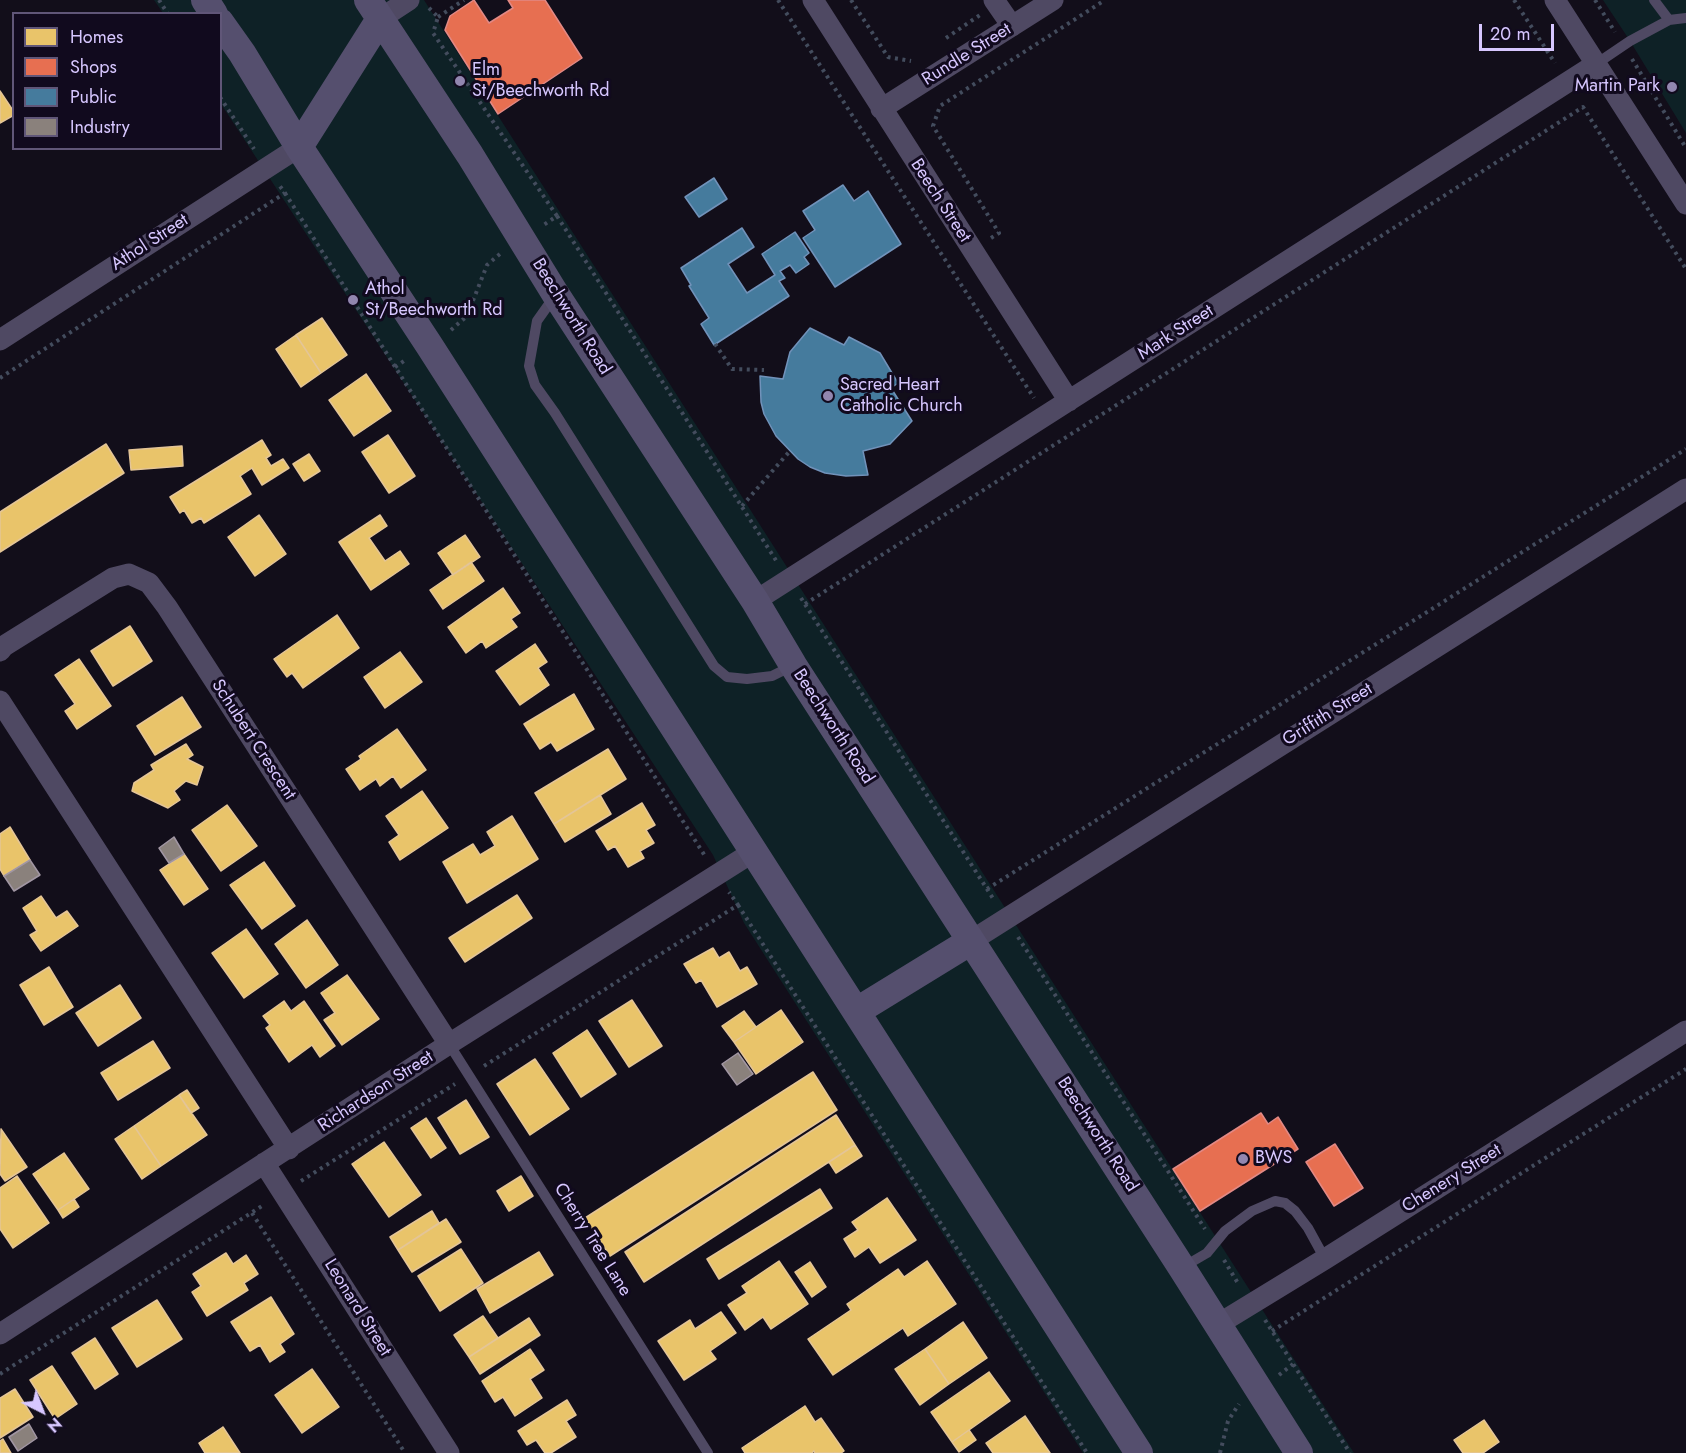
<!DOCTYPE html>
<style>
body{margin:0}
#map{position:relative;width:1686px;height:1453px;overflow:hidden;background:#120e1a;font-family:Jost,sans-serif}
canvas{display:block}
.legend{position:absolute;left:12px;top:12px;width:210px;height:138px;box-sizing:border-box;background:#110a1e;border:2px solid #605678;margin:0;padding:8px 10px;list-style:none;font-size:18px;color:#d7c7ff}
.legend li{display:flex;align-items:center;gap:12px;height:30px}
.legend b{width:30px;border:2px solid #605678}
.north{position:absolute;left:12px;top:1381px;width:60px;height:60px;-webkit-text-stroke:4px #110a1e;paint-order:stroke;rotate:138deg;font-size:16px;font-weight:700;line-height:24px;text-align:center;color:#d7c7ff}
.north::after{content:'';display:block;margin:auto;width:21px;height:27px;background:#d7c7ff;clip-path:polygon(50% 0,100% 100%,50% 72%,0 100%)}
.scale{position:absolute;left:1479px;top:24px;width:75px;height:27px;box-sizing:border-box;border:3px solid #d7c7ff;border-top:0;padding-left:8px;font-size:18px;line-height:21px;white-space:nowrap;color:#d7c7ff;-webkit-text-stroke:4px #110a1e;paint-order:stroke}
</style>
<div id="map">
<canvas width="1686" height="1453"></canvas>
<ul class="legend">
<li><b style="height:16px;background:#e9c46a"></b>Homes</li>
<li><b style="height:16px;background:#e76f51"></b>Shops</li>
<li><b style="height:16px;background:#457b9d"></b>Public</li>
<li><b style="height:16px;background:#8a817c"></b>Industry</li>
</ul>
<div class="north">N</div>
<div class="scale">20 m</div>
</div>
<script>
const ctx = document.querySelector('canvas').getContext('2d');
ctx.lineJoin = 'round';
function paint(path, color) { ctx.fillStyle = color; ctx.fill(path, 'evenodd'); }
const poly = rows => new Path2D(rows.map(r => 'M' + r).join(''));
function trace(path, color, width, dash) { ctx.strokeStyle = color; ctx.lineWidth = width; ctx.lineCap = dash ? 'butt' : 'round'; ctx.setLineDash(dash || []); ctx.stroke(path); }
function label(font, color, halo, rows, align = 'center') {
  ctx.font = font + ' Jost,sans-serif'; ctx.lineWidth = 6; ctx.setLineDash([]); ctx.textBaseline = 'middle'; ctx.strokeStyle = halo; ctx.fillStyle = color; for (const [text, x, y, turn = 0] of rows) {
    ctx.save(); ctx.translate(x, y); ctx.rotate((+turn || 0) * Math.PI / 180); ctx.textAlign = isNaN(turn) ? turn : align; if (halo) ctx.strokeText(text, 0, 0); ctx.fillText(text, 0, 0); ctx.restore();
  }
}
paint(poly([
 [154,0,424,0,1354,1453,1083,1453,744,923,713,855,221,104,220,14,163,13],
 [1603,0,1686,0,1686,133,1630,41]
]), '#0e2126');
const homes = poly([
 [0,91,14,112,14,115,0,123,0,91],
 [322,318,347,355,321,373,296,335,322,318],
 [296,335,321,373,301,387,276,349,296,335],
 [366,374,391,411,354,436,329,400,366,374],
 [388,435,415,476,389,493,362,452,388,435],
 [262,440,271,455,266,458,271,466,283,459,289,468,262,485,252,468,240,476,251,494,204,523,201,518,192,523,184,510,180,513,170,497,262,440],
 [106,444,124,473,0,552,0,512,106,444],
 [182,446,183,466,131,470,129,450,182,446],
 [309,454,320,471,304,481,293,464,309,454],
 [259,515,286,554,255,576,228,537,259,515],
 [380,515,387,526,369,538,385,561,400,551,409,564,371,590,339,542,380,515],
 [465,535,480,557,453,575,438,553,465,535],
 [471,562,484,581,443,609,430,590,471,562],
 [503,588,520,613,511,619,517,627,486,648,482,641,466,653,448,627,503,588],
 [337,615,359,648,303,688,292,673,287,677,274,659,337,615],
 [130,626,152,661,113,686,91,651,130,626],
 [535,644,547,662,538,668,549,685,520,705,496,671,535,644],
 [400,652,422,682,385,708,364,677,400,652],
 [79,659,111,706,77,729,65,711,75,704,55,675,79,659],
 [574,694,594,729,557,751,551,742,540,749,524,724,574,694],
 [182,697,201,727,155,755,137,726,182,697],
 [397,729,426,770,401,788,393,776,380,786,376,779,360,790,346,769,361,759,359,756,397,729],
 [186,744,193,755,187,759,203,767,197,785,186,781,174,791,180,800,168,808,132,791,134,783,154,770,151,765,186,744],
 [608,749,626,779,554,824,535,793,608,749],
 [422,791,448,828,400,860,389,842,399,835,386,816,422,791],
 [600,795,611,814,565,842,554,824,600,795],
 [642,803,655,825,646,830,654,843,640,851,644,858,628,867,615,846,608,850,596,831,642,803],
 [227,805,257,846,221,871,192,830,227,805],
 [512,816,538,859,467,903,443,862,473,844,480,855,495,846,487,832,512,816],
 [10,827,30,860,4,876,0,869,0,834,10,827],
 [184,854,208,889,184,905,160,870,184,854],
 [264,862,295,906,262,929,230,885,264,862],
 [517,895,532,918,465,962,449,938,517,895],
 [41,896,56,918,67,911,78,926,41,951,30,935,37,931,23,908,41,896],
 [307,920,338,965,306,988,275,944,307,920],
 [246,929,278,974,244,998,212,953,246,929],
 [713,948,719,958,729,952,740,971,747,967,757,984,717,1007,701,980,696,983,684,964,713,948],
 [49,967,73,1007,44,1025,20,985,49,967],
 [347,975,379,1019,342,1045,324,1020,335,1013,321,993,347,975],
 [120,985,141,1018,98,1046,76,1013,120,985],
 [632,1000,662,1046,629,1067,599,1021,632,1000],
 [284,1001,291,1011,304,1001,335,1046,320,1057,312,1045,289,1062,266,1028,270,1025,263,1016,284,1001],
 [781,1010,803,1042,756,1074,734,1042,781,1010],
 [744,1011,756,1027,734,1042,722,1026,744,1011],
 [587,1030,616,1074,581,1097,553,1053,587,1030],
 [153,1041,170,1068,118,1100,101,1073,153,1041],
 [535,1059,569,1109,530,1135,497,1084,535,1059],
 [813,1072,837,1110,610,1256,585,1218,813,1072],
 [187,1090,199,1108,191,1113,179,1095,187,1090],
 [179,1095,207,1135,161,1166,134,1126,179,1095],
 [466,1100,489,1137,460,1154,438,1118,466,1100],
 [836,1115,855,1145,644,1282,625,1252,836,1115],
 [426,1118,446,1148,431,1158,411,1128,426,1118],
 [134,1126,161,1166,142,1179,115,1139,134,1126],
 [1,1129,27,1167,5,1181,0,1174,1,1129],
 [384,1142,421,1195,389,1217,352,1164,384,1142],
 [855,1145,862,1156,836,1173,829,1162,855,1145],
 [64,1153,89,1189,58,1210,33,1174,64,1153],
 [17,1176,49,1223,13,1248,0,1229,0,1188,17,1176],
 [521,1176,533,1196,509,1211,497,1191,521,1176],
 [820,1189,832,1208,719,1279,707,1259,820,1189],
 [887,1198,916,1240,880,1263,869,1247,855,1257,844,1239,858,1230,852,1222,887,1198],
 [74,1199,79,1207,63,1218,58,1210,74,1199],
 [432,1211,439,1223,398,1250,390,1237,432,1211],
 [446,1219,461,1242,412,1272,398,1250,446,1219],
 [461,1249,483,1283,440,1311,418,1276,461,1249],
 [539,1252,553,1275,490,1313,477,1289,539,1252],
 [226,1253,233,1264,246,1255,258,1274,244,1283,248,1290,207,1316,192,1292,201,1286,193,1274,226,1253],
 [779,1261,808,1304,771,1329,763,1317,745,1330,728,1305,747,1293,742,1286,779,1261],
 [927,1261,956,1304,908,1336,903,1328,833,1375,808,1339,851,1310,847,1304,898,1269,904,1277,927,1261],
 [810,1262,826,1287,812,1297,795,1272,810,1262],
 [271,1297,294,1334,280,1344,285,1352,270,1362,260,1345,250,1351,231,1322,271,1297],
 [157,1300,182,1339,137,1367,112,1328,157,1300],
 [721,1312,736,1333,710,1351,716,1359,684,1380,658,1341,690,1320,695,1329,721,1312],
 [483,1316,498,1338,469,1357,454,1335,483,1316],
 [529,1318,540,1335,480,1374,469,1357,529,1318],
 [963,1322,987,1358,949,1384,925,1349,963,1322],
 [95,1338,118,1374,95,1389,72,1353,95,1338],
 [530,1349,544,1370,530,1379,542,1398,515,1416,503,1397,495,1402,482,1381,530,1349],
 [925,1349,949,1384,920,1405,895,1369,925,1349],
 [52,1366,77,1404,55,1419,30,1380,52,1366],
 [312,1369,339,1407,302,1433,275,1395,312,1369],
 [989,1372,1010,1401,952,1442,931,1412,989,1372],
 [15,1389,33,1417,0,1438,0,1398,15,1389],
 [567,1400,576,1415,566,1421,576,1437,551,1453,545,1453,536,1440,527,1445,518,1431,567,1400],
 [805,1406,815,1422,821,1418,844,1451,841,1453,815,1453,814,1451,812,1453,745,1453,742,1448,805,1406],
 [1025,1416,1050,1453,993,1453,986,1443,1025,1416],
 [1484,1420,1499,1442,1483,1453,1463,1453,1454,1440,1484,1420],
 [223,1427,240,1453,205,1453,199,1443,223,1427],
 [969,1430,976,1440,959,1452,952,1442,969,1430],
 [3,1439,11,1453,0,1453,0,1441,3,1439]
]);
paint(homes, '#e9c46a');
trace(homes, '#e4c597', 1.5);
const shops = poly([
 [474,0,489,23,513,8,508,0,545,0,582,58,498,114,445,30,450,16,474,0],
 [1261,1113,1268,1124,1278,1117,1298,1149,1200,1211,1173,1169,1261,1113],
 [1335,1144,1363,1188,1334,1206,1306,1162,1335,1144]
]);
paint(shops, '#e76f51');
trace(shops, '#e28985', 1.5);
const public = poly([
 [714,178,727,199,699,217,685,197,714,178],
 [843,185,854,201,868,191,901,244,835,287,803,238,815,230,803,211,843,185],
 [742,228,754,247,728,264,747,293,775,275,762,254,795,232,809,253,804,257,809,264,796,273,790,265,780,271,785,278,779,281,789,296,714,345,701,324,709,318,689,286,691,285,681,268,742,228],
 [810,328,844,345,849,337,880,353,898,383,891,388,912,421,890,444,863,451,868,475,846,476,825,473,810,467,798,459,776,436,764,414,761,402,760,376,783,379,790,352,810,328]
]);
paint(public, '#457b9d');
trace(public, '#7192ba', 1.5);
const industry = poly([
 [174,837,184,854,169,863,159,848,174,837],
 [30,860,40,875,14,891,4,876,30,860],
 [738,1053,753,1074,737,1085,722,1064,738,1053],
 [29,1424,37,1438,18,1451,9,1437,29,1424]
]);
paint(industry, '#8a817c');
trace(industry, '#a196a3', 1.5);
trace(poly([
 [159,0,168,14],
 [778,0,1034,398],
 [851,0,888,57,911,61],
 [1514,0,1555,63],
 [1595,0,1615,32],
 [429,8,438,17,433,33,557,216,542,226],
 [438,17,464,0],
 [946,38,980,15],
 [1632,59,1686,148],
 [220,97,254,149],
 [285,193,705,856],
 [557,216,777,562],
 [991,238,999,233,933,126,940,106,1105,0],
 [451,330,467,316,487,265,501,253],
 [715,344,732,369,764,370],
 [395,367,407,359],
 [0,378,285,193,279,185],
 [742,506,789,452],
 [801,598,994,900],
 [805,604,1583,107,1686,269],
 [987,889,1686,449],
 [738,905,1087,1453],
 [1018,937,1205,1229],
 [484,1066,738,905,729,892],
 [301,1181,455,1084],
 [252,1213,405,1453],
 [1224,1260,1239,1285],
 [1265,1320,1350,1453],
 [1272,1331,1686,1069],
 [0,1374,265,1204],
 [1279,1375,1293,1364],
 [1220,1453,1228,1421,1239,1404]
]), '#434c5d', 4, [3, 4.5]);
trace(poly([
 [1654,0,1669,20],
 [1596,64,1630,41,1669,20,1686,18],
 [554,297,537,321,529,366,535,385,555,413,714,666,727,677,747,679,772,676,792,666],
 [449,1044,708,1453],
 [1183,1267,1207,1253,1225,1231,1252,1211,1275,1201,1285,1203,1295,1211,1308,1228,1325,1259]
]), '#4f4963', 10);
trace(poly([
 [813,0,1069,401],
 [994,0,1012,26],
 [1555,0,1686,204],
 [380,19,409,0],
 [881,109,1053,0],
 [0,340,299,147],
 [755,601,1596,64],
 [0,651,4,646,113,578,129,574,149,583,167,607,449,1044],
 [0,701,289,1149],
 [971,941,1686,489],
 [264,1163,449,1453],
 [1217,1325,1325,1259,1686,1031],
 [0,1334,449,1044,753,852]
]), '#4f4963', 21);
trace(poly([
 [205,0,214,14],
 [368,0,470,155,556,295,755,601,793,665,1182,1268,1299,1453],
 [220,22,242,53,299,147,429,345,1139,1453],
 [299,147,380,19],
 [857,1011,971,941]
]), '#554f6e', 28);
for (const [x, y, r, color] of [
 [460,81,6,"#9286af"],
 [1672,87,6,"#9286af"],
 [353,300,6,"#9286af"],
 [828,396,6,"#9286af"],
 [1243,1159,6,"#9286af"]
]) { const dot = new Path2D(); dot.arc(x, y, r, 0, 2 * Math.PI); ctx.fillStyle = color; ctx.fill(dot); trace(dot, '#110a1e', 2); }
label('18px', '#d7c7ff', '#110a1e', [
 ["Rundle Street",967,55,-32],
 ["Beech Street",940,201,57],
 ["Athol Street",150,243,-33],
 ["Beechworth Road",571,317,58],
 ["Mark Street",1176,333,-33],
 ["Griffith Street",1328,715,-32],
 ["Beechworth Road",833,727,57],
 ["Schubert Crescent",253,740,57],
 ["Richardson Street",376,1092,-33],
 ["Beechworth Road",1097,1135,57],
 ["Chenery Street",1452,1179,-32],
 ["Cherry Tree Lane",592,1240,58],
 ["Leonard Street",357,1308,58]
]);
label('18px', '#d7c7ff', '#110a1e', [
 ["Elm",472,71],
 ["St/Beechworth Rd",472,92],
 ["Martin Park",1660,87,"right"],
 ["Athol",365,290],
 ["St/Beechworth Rd",365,311],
 ["Sacred Heart",840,386],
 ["Catholic Church",840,407],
 ["BWS",1255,1159]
], 'left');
</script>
